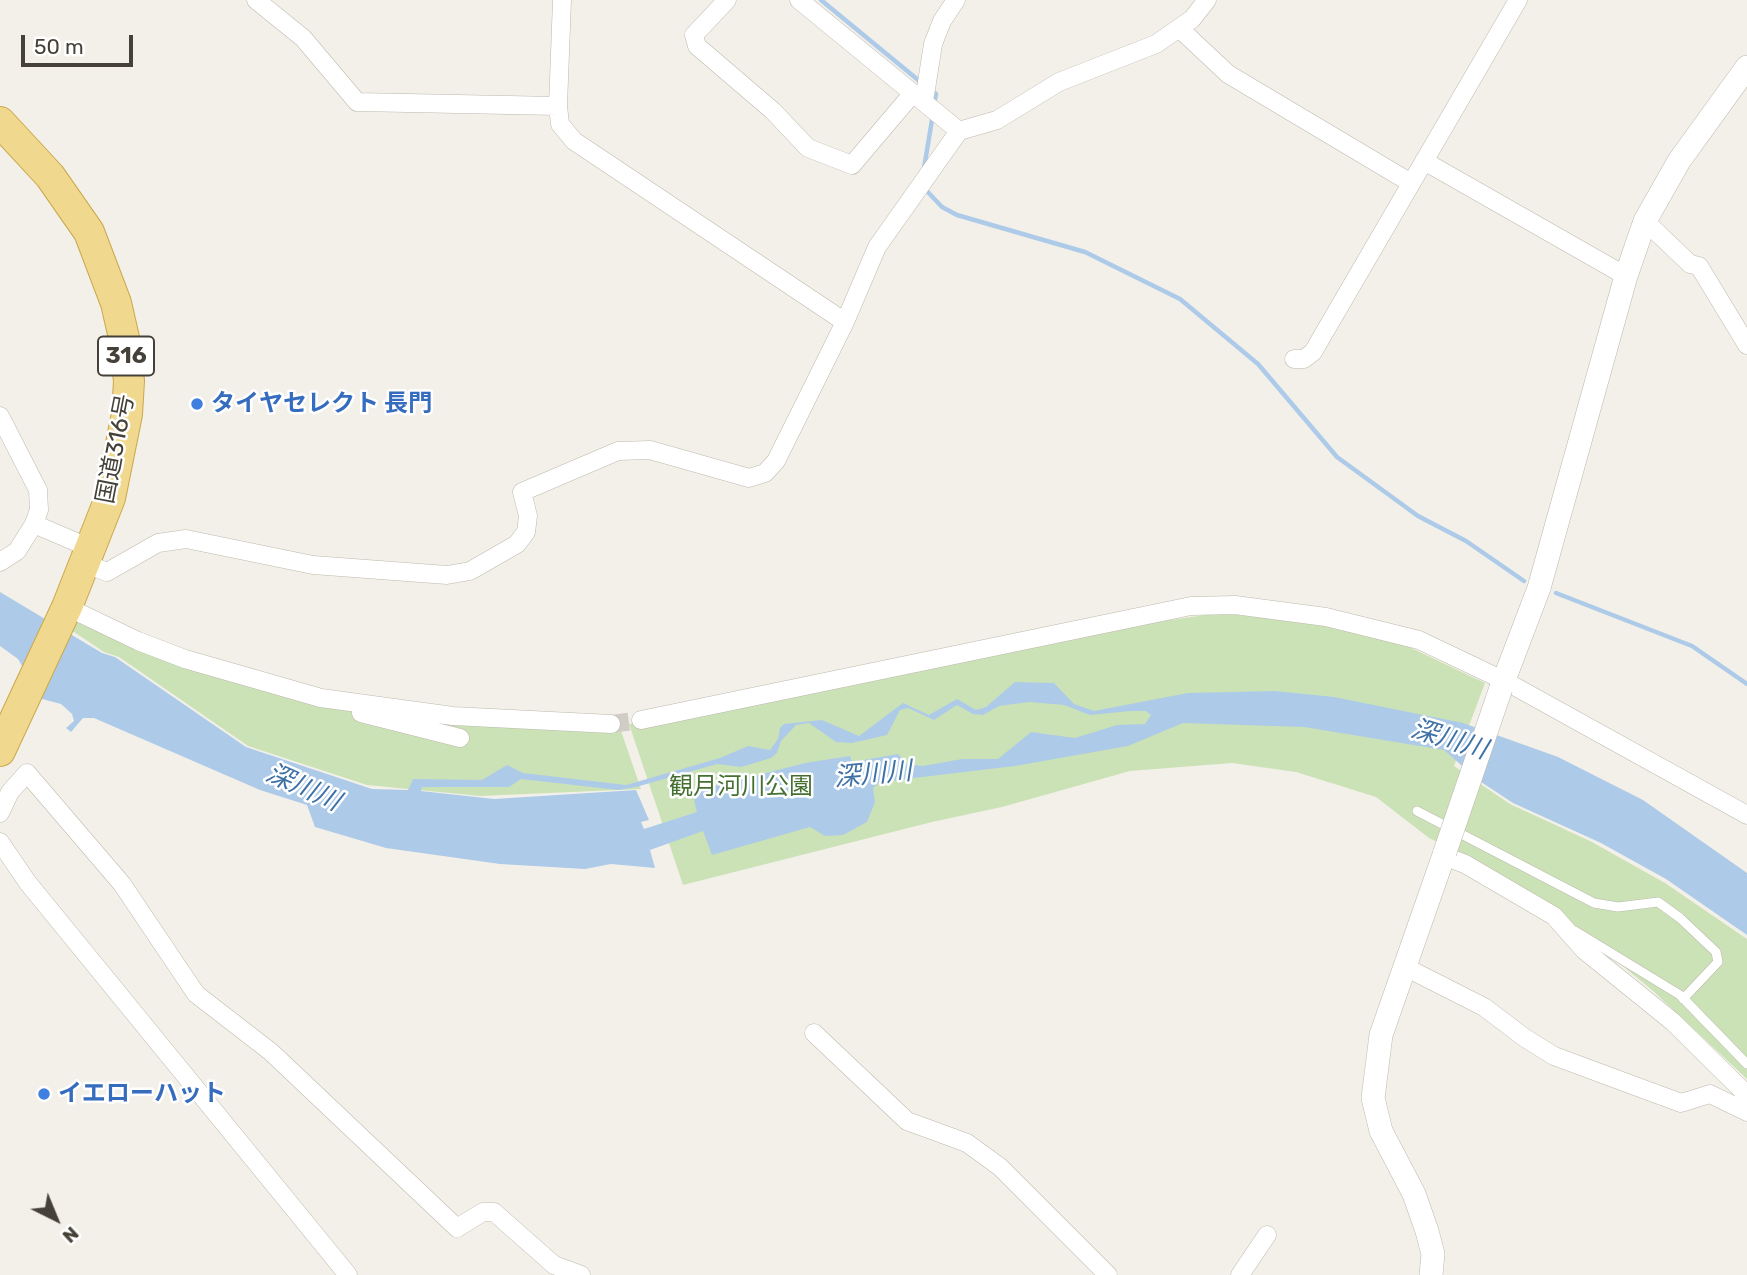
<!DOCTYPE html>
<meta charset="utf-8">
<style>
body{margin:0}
#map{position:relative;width:1747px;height:1275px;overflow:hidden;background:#f3f0e9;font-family:Rubik,sans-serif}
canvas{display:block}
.north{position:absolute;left:21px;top:1184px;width:70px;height:70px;-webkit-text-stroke:5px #fff;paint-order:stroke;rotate:137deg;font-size:19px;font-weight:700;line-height:28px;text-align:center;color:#454138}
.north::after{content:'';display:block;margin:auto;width:24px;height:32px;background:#454138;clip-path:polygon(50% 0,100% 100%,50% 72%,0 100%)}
.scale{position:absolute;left:21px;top:35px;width:112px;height:32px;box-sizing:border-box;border:4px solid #454138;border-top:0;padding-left:9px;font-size:21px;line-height:24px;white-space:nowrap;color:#454138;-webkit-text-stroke:5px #fff;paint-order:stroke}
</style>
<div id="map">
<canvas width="1747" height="1275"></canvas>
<div class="north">N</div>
<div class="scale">50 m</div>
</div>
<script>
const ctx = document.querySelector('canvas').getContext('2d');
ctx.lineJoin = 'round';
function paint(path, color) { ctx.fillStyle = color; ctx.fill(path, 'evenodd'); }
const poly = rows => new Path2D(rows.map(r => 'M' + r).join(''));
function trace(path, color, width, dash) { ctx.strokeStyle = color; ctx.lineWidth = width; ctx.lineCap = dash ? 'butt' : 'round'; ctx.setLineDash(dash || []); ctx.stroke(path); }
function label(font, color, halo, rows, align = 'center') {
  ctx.font = font + ' Rubik,"Noto Sans JP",sans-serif'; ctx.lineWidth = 5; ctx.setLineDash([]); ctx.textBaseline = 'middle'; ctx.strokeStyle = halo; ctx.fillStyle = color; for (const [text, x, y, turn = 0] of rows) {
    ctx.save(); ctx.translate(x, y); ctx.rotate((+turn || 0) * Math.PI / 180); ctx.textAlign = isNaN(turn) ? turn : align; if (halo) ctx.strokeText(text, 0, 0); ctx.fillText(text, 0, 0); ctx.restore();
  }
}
paint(poly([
 [1219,613,1327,624,1407,646,1485,683,1454,766,1510,804,1590,841,1665,883,1747,939,1747,1079,1652,990,1552,908,1456,851,1429,838,1376,797,1296,772,1232,763,1130,771,1002,807,932,822,683,885,629,724,749,703,1060,636],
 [76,620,318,701,619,725,641,789,480,796,367,785,248,746,119,657,104,652,71,630]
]), '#cbe2b7');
paint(poly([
 [0,592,102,653,115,657,246,747,372,789,408,790,413,779,482,780,507,765,523,773,626,785,720,758,748,746,770,750,778,739,780,728,784,724,822,720,859,736,903,703,929,715,957,699,976,710,986,707,1015,682,1054,683,1074,704,1094,711,1188,693,1275,691,1334,697,1463,723,1558,757,1643,800,1747,873,1747,935,1666,879,1601,843,1513,803,1478,780,1444,750,1304,727,1183,723,1128,746,1015,766,880,782,873,788,875,802,867,822,843,835,825,836,810,827,712,855,703,831,650,850,655,868,611,864,585,869,500,864,386,848,315,827,307,805,260,790,94,718,83,718,71,732,66,728,74,721,72,714,61,704,42,699,18,659,0,646],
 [1029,702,1064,705,1090,715,1130,711,1146,711,1151,715,1145,724,1117,725,1075,738,1031,732,998,759,962,759,923,766,907,764,898,754,852,762,850,756,805,763,692,792,697,812,644,829,641,822,649,820,636,790,494,799,421,791,422,787,509,787,521,779,618,790,636,787,717,764,741,767,771,758,777,753,781,741,796,725,809,723,836,742,852,743,887,735,900,710,908,708,934,720,957,705,973,714,983,715,999,706]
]), '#adcbe8');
trace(poly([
 [821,0,923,84],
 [930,89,936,94,934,105],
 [924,168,933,114],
 [925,189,942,207,957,215,1085,252,1180,299,1258,364,1337,457,1418,516,1466,541,1524,581],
 [1556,593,1692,646,1747,684]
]), '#adcbe8', 4.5);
trace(poly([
 [611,724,641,720]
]), '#d0cdc6', 18, [18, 9]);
const service = poly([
 [1417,811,1594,903,1618,907,1658,902,1680,918,1716,952,1718,962,1683,999],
 [1575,931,1680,995,1747,1064]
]);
const minor = poly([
 [256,0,303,38,357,102,558,106],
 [562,0,558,106,560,124,574,141,845,322],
 [727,0,694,35,697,46,773,111,808,148,852,165,913,93],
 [799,0,959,131],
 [1180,29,1228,74,1411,183],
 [919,98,925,95,933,44,942,21,956,0],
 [1424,161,1626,276],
 [1645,221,1690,264,1699,266,1747,345],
 [1294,359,1304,359,1313,352,1518,0],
 [0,416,38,490,39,510,34,524,90,548],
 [0,562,17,551,34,524],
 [84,563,107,572,158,543,186,539,313,565,447,575,470,571,517,544,526,532,528,516,522,492,618,451,650,450,749,478,765,473,776,461,845,322,877,247,959,131,997,120,1059,82,1156,44,1192,19,1207,0],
 [67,607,138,641,185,659,321,698,453,716,611,724],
 [361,713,460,738],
 [641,720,1191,606,1235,605,1326,617,1419,640,1505,681,1747,815],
 [0,813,10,792,27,773,122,884,196,994,271,1052,457,1228,483,1212,494,1212,554,1265,581,1275],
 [0,842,28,883,348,1275],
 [1444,856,1465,864,1554,916,1584,950,1673,1022,1747,1095],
 [1405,967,1484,1007,1525,1038,1554,1056,1681,1103,1710,1094,1747,1112],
 [814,1033,907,1121,967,1143,1000,1167,1108,1275],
 [1240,1275,1267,1235]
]);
const tertiary = poly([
 [1501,688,1539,588,1626,276,1645,221,1679,161,1747,67],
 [1431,1275,1433,1254,1427,1231,1414,1194,1381,1131,1373,1098,1381,1035,1445,852]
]);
const trunk = poly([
 [0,122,50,176,89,232,116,303,124,338,129,381,127,414,110,498,67,607,0,751]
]);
trace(service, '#bdb9ad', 10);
trace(minor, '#bdb9ad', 19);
trace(tertiary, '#bdb9ad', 24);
trace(trunk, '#cba74b', 32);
trace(service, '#fff', 9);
trace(minor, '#fff', 18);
trace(tertiary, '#fff', 23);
trace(trunk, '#f0d98e', 30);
const tertiaryBridge = poly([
 [1445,852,1501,688]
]);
trace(tertiaryBridge, '#bdb9ad', 24, []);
trace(tertiaryBridge, '#fff', 23);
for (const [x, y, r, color] of [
 [197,404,7,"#3f7fe0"],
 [44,1094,7,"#3f7fe0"]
]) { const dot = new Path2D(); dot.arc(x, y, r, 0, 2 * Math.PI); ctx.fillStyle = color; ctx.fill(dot); trace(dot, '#fff', 2.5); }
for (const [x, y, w] of [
 [126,356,56]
]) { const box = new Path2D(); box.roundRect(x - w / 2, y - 19.5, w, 39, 5); ctx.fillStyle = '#fff'; ctx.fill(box); trace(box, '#454138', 2); }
label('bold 23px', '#454138', null, [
 ["316",126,356]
]);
label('bold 24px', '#366cbe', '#fff', [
 ["タイヤセレクト 長門",211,404],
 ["イエローハット",58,1094]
], 'left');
label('24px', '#454138', '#fff', [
 ["国道316号",116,449,-79]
]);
label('24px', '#457032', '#fff', [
 ["観月河川公園",741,787]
]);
label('italic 26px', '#3e71a5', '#fff', [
 ["深川川",1449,740,17],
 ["深川川",873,775,-5],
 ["深川川",303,788,24]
]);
</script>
